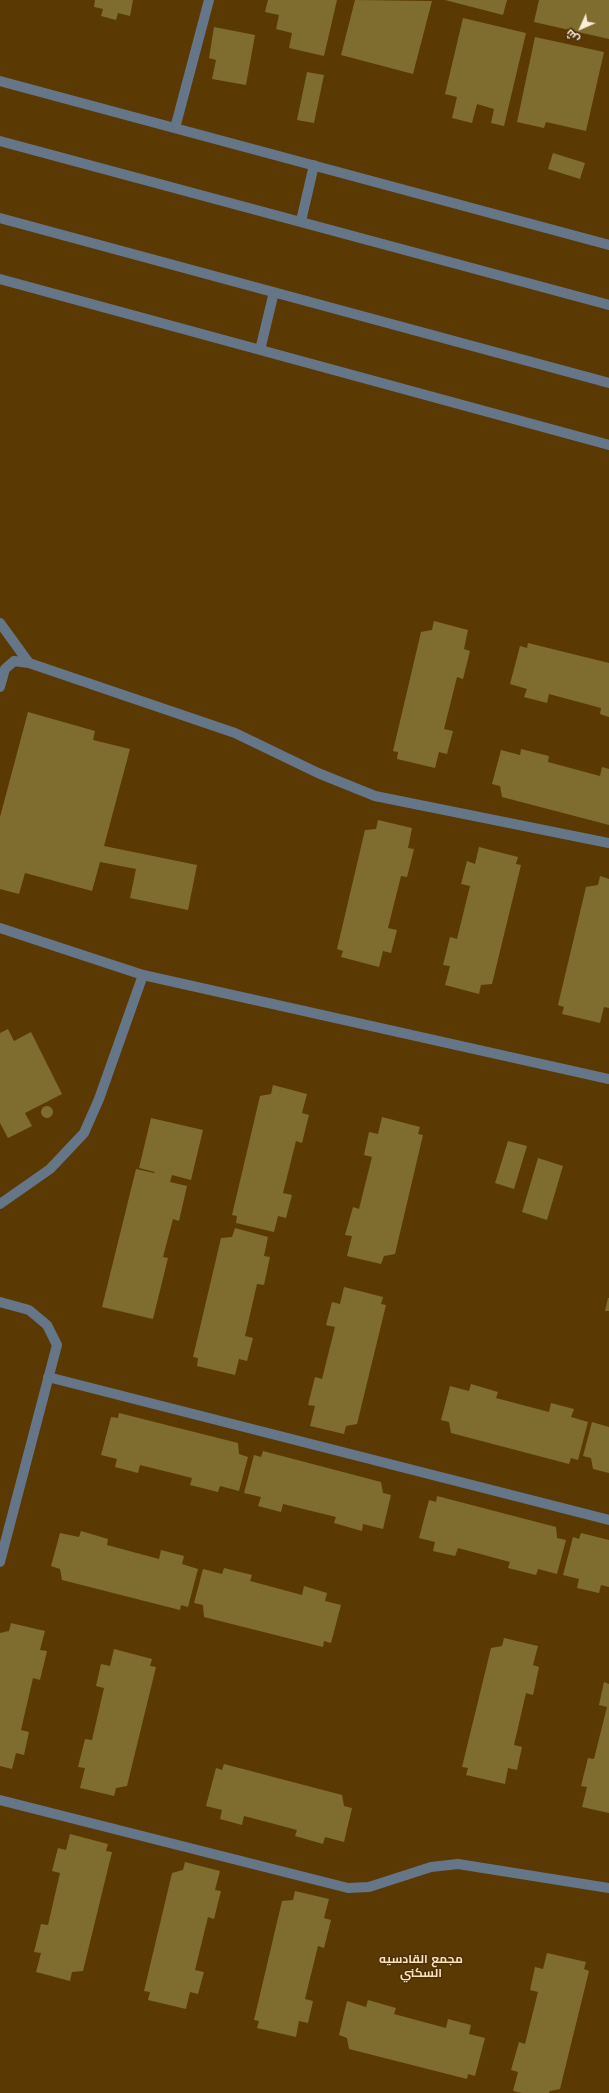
<!DOCTYPE html>
<meta charset="utf-8">
<style>
body{margin:0}
#map{position:relative;width:609px;height:2093px;overflow:hidden;background:#5a3a02;font-family:Montserrat,Cairo,sans-serif}
canvas{display:block}
.north{position:absolute;left:561px;top:8px;width:40px;height:40px;-webkit-text-stroke:3px #4b320b;paint-order:stroke;rotate:225deg;font-size:11px;font-weight:700;line-height:16px;text-align:center;color:#fcecd8}
.north::after{content:'';display:block;margin:auto;width:14px;height:18px;background:#fcecd8;clip-path:polygon(50% 0,100% 100%,50% 72%,0 100%)}
</style>
<div id="map">
<canvas width="609" height="2093"></canvas>
<div class="north">ش</div>
</div>
<script>
const ctx = document.querySelector('canvas').getContext('2d');
ctx.lineJoin = 'round';
function paint(path, color) { ctx.fillStyle = color; ctx.fill(path, 'evenodd'); }
const poly = rows => new Path2D(rows.map(r => 'M' + r).join(''));
function trace(path, color, width, dash) { ctx.strokeStyle = color; ctx.lineWidth = width; ctx.lineCap = dash ? 'butt' : 'round'; ctx.setLineDash(dash || []); ctx.stroke(path); }
function label(font, color, halo, rows, align = 'center') {
  ctx.font = font + ' Montserrat,Cairo,sans-serif'; ctx.lineWidth = 3; ctx.setLineDash([]); ctx.textBaseline = 'middle'; ctx.strokeStyle = halo; ctx.fillStyle = color; for (const [text, x, y, turn = 0] of rows) {
    ctx.save(); ctx.translate(x, y); ctx.rotate((+turn || 0) * Math.PI / 180); ctx.textAlign = isNaN(turn) ? turn : align; if (halo) ctx.strokeText(text, 0, 0); ctx.fillText(text, 0, 0); ctx.restore();
  }
}
paint(poly([
 [95,0,133,0,130,16,118,13,116,20,101,16,103,9,94,7],
 [268,0,337,0,324,56,289,48,292,33,276,29,279,15,265,12],
 [355,0,432,1,413,74,341,55],
 [445,0,507,0,503,15],
 [539,0,609,0,609,39,534,22],
 [463,18,526,33,504,126,491,123,494,109,477,104,472,123,452,118,457,97,445,94],
 [214,27,255,35,246,85,212,79,216,60,209,58],
 [535,37,604,52,586,131,546,122,544,128,517,122],
 [307,72,324,75,314,123,297,120],
 [553,153,585,163,580,179,548,169],
 [434,621,468,630,464,649,470,651,463,679,457,677,444,729,453,731,447,754,439,752,435,768,397,759,398,752,393,751,421,632,432,630],
 [528,643,609,663,609,717,600,714,601,708,549,694,547,703,524,697,527,689,510,684,520,646,527,648],
 [28,712,95,731,93,740,130,749,104,846,197,865,188,910,130,898,136,869,100,862,92,891,25,873,19,894,0,889,0,817],
 [521,749,549,756,548,762,600,776,602,767,609,769,609,825,502,797,500,786,492,784,501,750,520,755],
 [378,820,412,828,408,848,414,849,407,877,401,876,388,928,397,930,391,953,383,951,379,967,341,957,343,951,337,949,365,830,376,829],
 [479,847,518,857,516,864,521,865,492,984,481,985,479,994,445,985,450,966,443,965,450,937,457,939,470,886,461,884,467,861,475,864],
 [600,876,609,879,609,1008,604,1007,600,1023,562,1014,564,1007,558,1005,586,887,598,885],
 [8,1029,14,1041,31,1032,62,1094,25,1113,32,1126,8,1138,0,1123,0,1033],
 [273,1085,307,1094,302,1113,309,1115,302,1143,296,1141,283,1193,292,1195,286,1218,278,1216,274,1232,236,1223,237,1216,232,1215,260,1096,271,1094],
 '41 1112a6 6 0 1 1 12 0a6 6 0 1 1-12 0Z',
 [382,1117,420,1127,418,1134,423,1135,395,1254,384,1256,381,1264,347,1256,352,1236,345,1235,353,1207,359,1209,372,1157,364,1155,369,1132,378,1134],
 [151,1118,203,1130,191,1180,172,1175,170,1182,187,1186,179,1221,173,1219,163,1257,168,1258,153,1319,102,1307,136,1169,154,1173,155,1172,139,1168],
 [508,1141,527,1146,514,1189,495,1183],
 [538,1158,563,1166,547,1220,522,1212],
 [235,1228,268,1237,264,1256,270,1257,264,1285,257,1284,245,1336,253,1338,247,1361,239,1359,235,1375,197,1366,198,1358,193,1357,221,1238,232,1237],
 [344,1287,383,1297,381,1304,386,1305,357,1424,346,1426,344,1434,310,1426,315,1406,308,1405,315,1377,322,1379,335,1327,326,1325,332,1302,340,1304],
 [608,1298,609,1298,609,1311,605,1311],
 [471,1384,498,1392,496,1398,549,1412,551,1403,574,1409,571,1417,588,1422,578,1460,571,1458,569,1464,451,1433,449,1422,441,1420,450,1386,469,1391],
 [119,1413,238,1443,239,1454,248,1457,239,1491,220,1486,218,1492,190,1485,192,1478,140,1465,138,1473,115,1467,117,1459,101,1455,111,1417,118,1418],
 [592,1422,609,1427,609,1473,593,1469,591,1458,583,1456],
 [263,1451,381,1482,383,1493,391,1495,383,1529,363,1524,362,1531,334,1523,336,1517,283,1504,281,1512,258,1506,261,1497,244,1493,254,1455,261,1457],
 [437,1496,556,1527,557,1538,566,1540,557,1574,538,1569,536,1575,508,1568,510,1562,458,1548,455,1556,433,1551,435,1542,419,1538,429,1500,436,1502],
 [81,1531,108,1539,107,1545,159,1559,161,1550,184,1556,182,1564,198,1569,188,1607,181,1605,180,1610,62,1580,60,1569,51,1566,60,1533,79,1537],
 [581,1533,609,1540,609,1587,601,1585,599,1593,577,1588,579,1579,563,1575,573,1537,579,1539],
 [224,1568,252,1575,250,1581,302,1595,304,1586,327,1593,325,1601,341,1605,331,1643,324,1641,323,1647,204,1617,203,1605,194,1603,203,1569,222,1574],
 [11,1623,45,1631,40,1650,47,1651,40,1680,33,1678,21,1730,29,1732,24,1755,16,1753,12,1769,0,1766,0,1633,9,1631],
 [504,1638,538,1646,533,1665,539,1667,533,1695,526,1693,514,1745,522,1747,517,1770,508,1768,505,1784,466,1775,468,1768,462,1767,491,1648,502,1646],
 [114,1649,152,1659,150,1666,156,1667,127,1786,116,1788,114,1796,80,1788,85,1768,78,1767,85,1739,92,1740,104,1688,96,1686,101,1664,110,1666],
 [604,1682,609,1684,609,1813,582,1807,587,1787,581,1786,588,1758,594,1759,607,1707,599,1705],
 [224,1764,342,1795,344,1806,352,1808,344,1842,325,1837,323,1844,295,1836,297,1830,244,1816,242,1825,220,1819,222,1810,206,1806,216,1768,222,1770],
 [70,1834,108,1844,106,1851,112,1852,83,1971,72,1972,70,1981,36,1972,41,1953,34,1952,41,1924,48,1925,60,1873,52,1871,58,1848,66,1850],
 [185,1862,220,1871,215,1890,221,1891,214,1919,208,1917,195,1970,204,1972,198,1994,190,1992,186,2009,148,2000,150,1992,144,1991,172,1873,183,1870],
 [295,1891,329,1899,324,1918,331,1920,324,1948,318,1946,305,1999,313,2001,308,2023,299,2021,296,2037,257,2028,259,2021,254,2020,282,1901,293,1900],
 [547,1953,586,1962,584,1969,589,1971,560,2089,550,2091,549,2093,522,2093,513,2091,518,2072,511,2070,519,2042,525,2044,538,1992,530,1990,535,1967,543,1969],
 [368,2000,396,2008,394,2014,446,2028,448,2019,471,2025,469,2034,485,2038,475,2076,468,2074,467,2079,349,2049,347,2038,339,2035,347,2001,366,2007]
]), '#7e6d2e');
trace(poly([
 [0,81,609,245],
 [175,128,209,0],
 [0,141,609,305],
 [0,218,609,383],
 [301,221,314,165],
 [0,279,609,445],
 [260,350,274,292],
 [0,623,29,663],
 [0,687,5,669,14,661,29,663,235,733,318,773,375,796,609,843],
 [0,928,143,975,609,1079],
 [0,1204,50,1169,84,1133,99,1099,143,975],
 [0,1302,29,1310,47,1325,57,1345,0,1562],
 [48,1377,609,1520],
 [0,1800,348,1888,369,1887,431,1867,458,1864,609,1888]
]), '#667689', 10);
label('bold 12px', '#fedfb6', '#4b320b', [
 ["مجمع القادسيه",421,1959],
 ["السكني",421,1973]
]);
</script>
